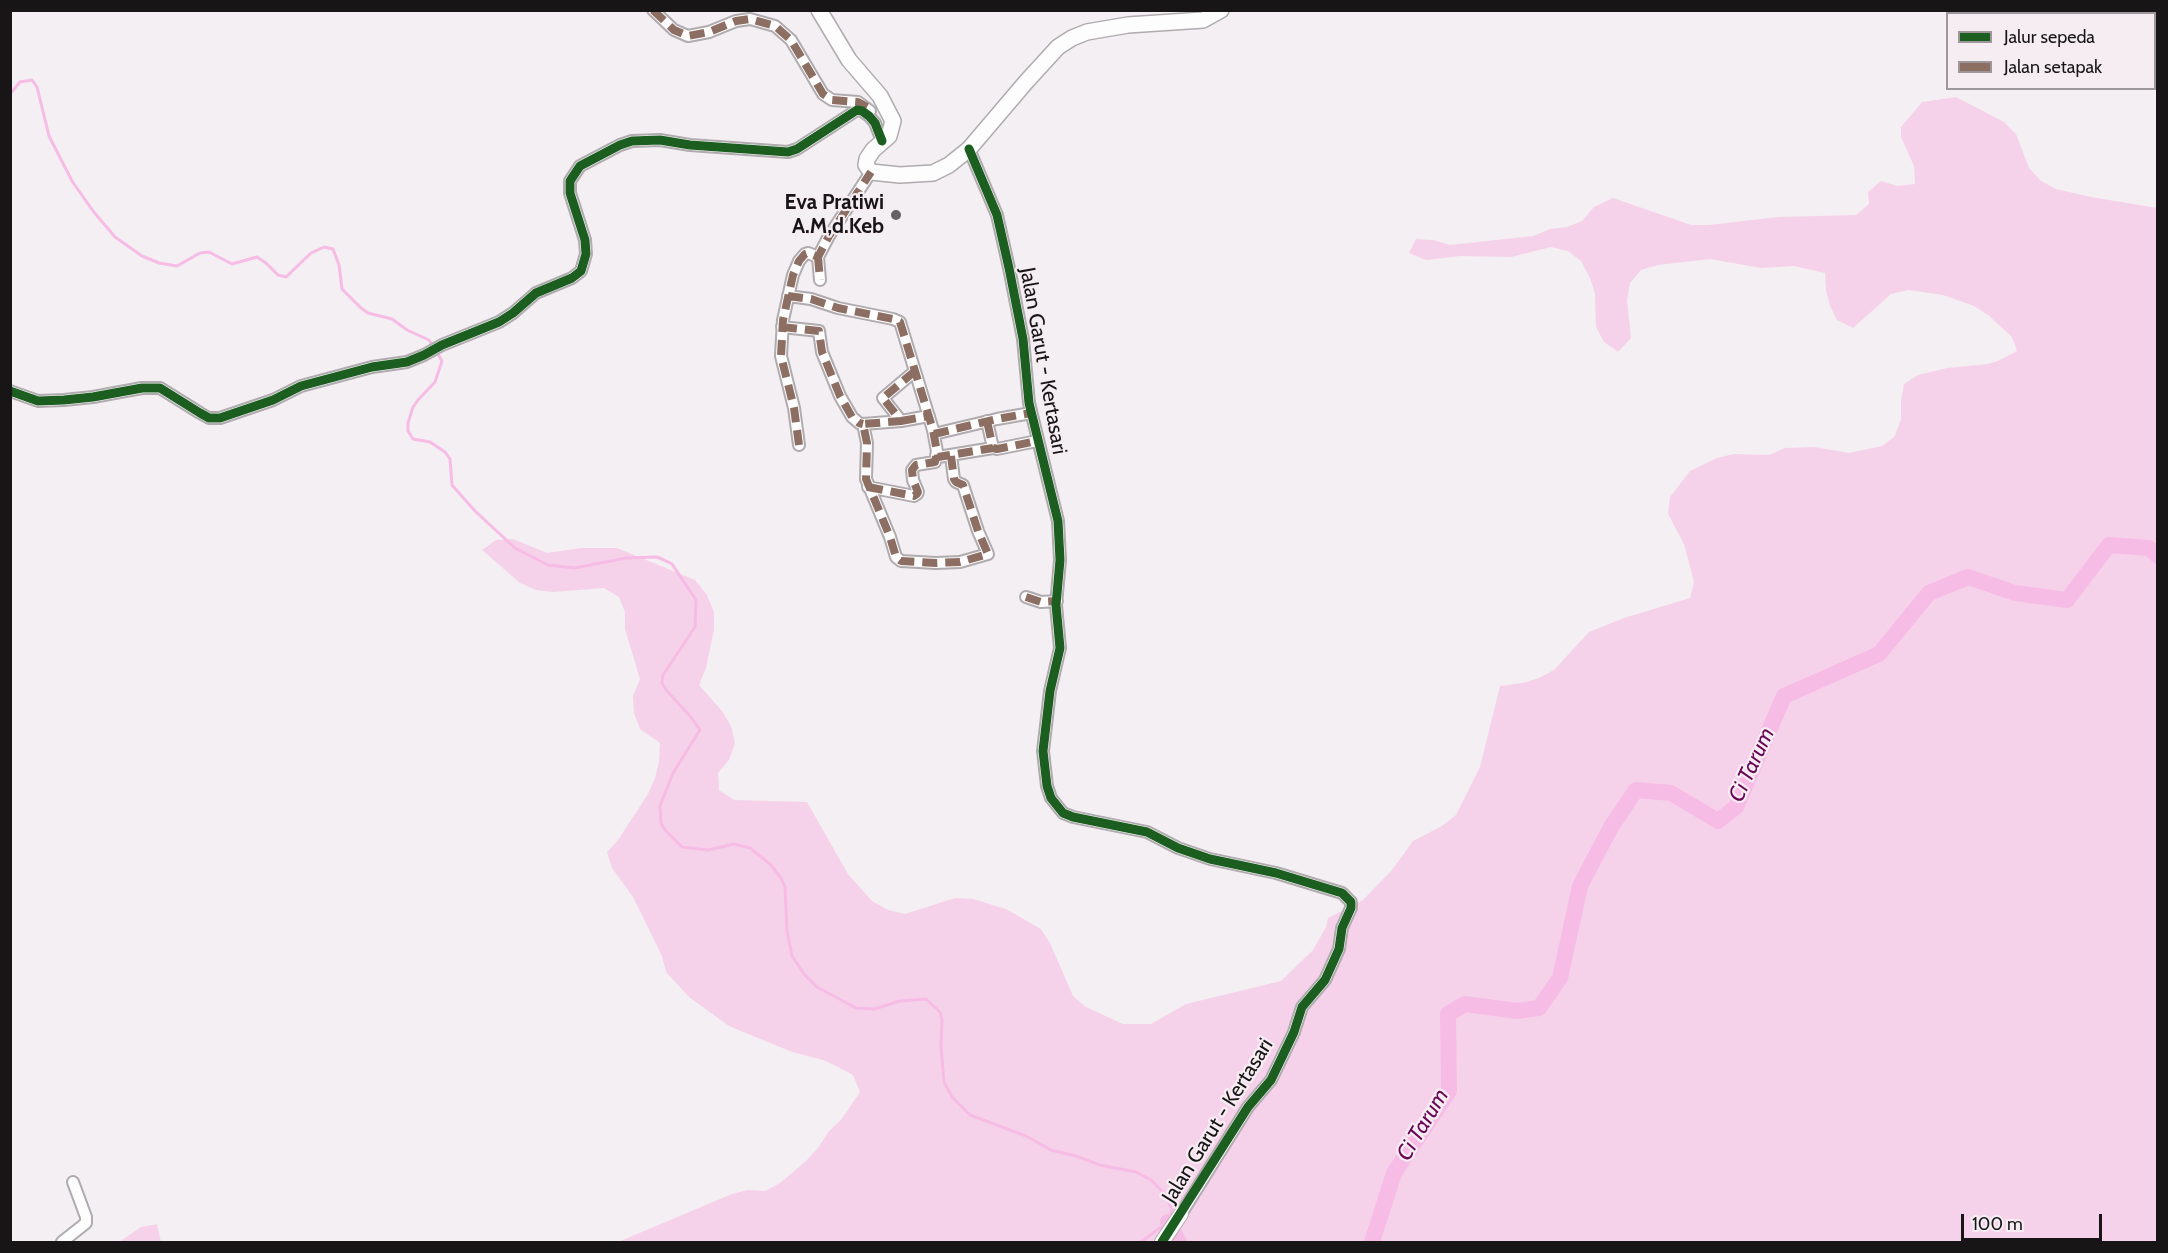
<!DOCTYPE html>
<style>
body{margin:0}
#map{position:relative;width:2168px;height:1253px;overflow:hidden;background:#f4eff2;font-family:Cabin,sans-serif}
canvas{display:block}
.frame{position:absolute;inset:0;border:12px solid #181517;pointer-events:none}
.legend{position:absolute;left:1946px;top:12px;width:210px;height:78px;box-sizing:border-box;background:#f6edf3;border:2px solid #9d979b;margin:0;padding:8px 10px;list-style:none;font-size:18px;color:#181517}
.legend li{display:flex;align-items:center;gap:12px;height:30px}
.legend b{width:30px;border:2px solid #9d979b}
.scale{position:absolute;left:1961px;top:1214px;width:141px;height:27px;box-sizing:border-box;border:3px solid #181517;border-top:0;padding-left:8px;font-size:18px;line-height:21px;white-space:nowrap;color:#181517;-webkit-text-stroke:4px #f6edf3;paint-order:stroke}
</style>
<div id="map">
<canvas width="2168" height="1253"></canvas>
<div class="frame"></div>
<ul class="legend">
<li><b style="height:8px;background:#1b5e20"></b>Jalur sepeda</li>
<li><b style="height:8px;background:#8d6e63"></b>Jalan setapak</li>
</ul>
<div class="scale">100 m</div>
</div>
<script>
const ctx = document.querySelector('canvas').getContext('2d');
ctx.lineJoin = 'round';
function paint(path, color) { ctx.fillStyle = color; ctx.fill(path, 'evenodd'); }
const poly = rows => new Path2D(rows.map(r => 'M' + r).join(''));
function trace(path, color, width, dash) { ctx.strokeStyle = color; ctx.lineWidth = width; ctx.lineCap = dash ? 'butt' : 'round'; ctx.setLineDash(dash || []); ctx.stroke(path); }
function label(font, color, halo, rows, align = 'center') {
  ctx.font = font + ' Cabin,sans-serif'; ctx.lineWidth = 4.5; ctx.setLineDash([]); ctx.textBaseline = 'middle'; ctx.strokeStyle = halo; ctx.fillStyle = color; for (const [text, x, y, turn = 0] of rows) {
    ctx.save(); ctx.translate(x, y); ctx.rotate((+turn || 0) * Math.PI / 180); ctx.textAlign = isNaN(turn) ? turn : align; if (halo) ctx.strokeText(text, 0, 0); ctx.fillText(text, 0, 0); ctx.restore();
  }
}
paint(poly([
 [1956,97,2004,122,2016,134,2029,168,2041,181,2056,189,2091,197,2157,208,2157,1242,618,1242,732,1194,748,1190,765,1191,780,1183,806,1161,818,1148,829,1131,841,1120,860,1092,853,1075,838,1067,823,1060,792,1052,729,1026,689,997,666,972,662,956,633,897,612,868,607,852,618,840,648,794,655,778,659,762,660,743,640,729,634,713,633,696,640,679,625,629,625,612,619,597,604,588,553,592,536,590,520,583,482,550,496,540,513,539,547,553,581,548,617,548,695,580,707,595,714,612,714,630,706,668,699,685,722,711,731,726,735,743,729,760,718,773,719,790,734,800,807,802,848,874,872,901,888,910,905,914,955,898,973,899,1006,909,1041,929,1050,943,1073,996,1086,1007,1123,1024,1151,1024,1186,1004,1281,981,1313,950,1326,927,1328,918,1363,900,1392,870,1413,841,1442,826,1456,815,1480,767,1500,686,1523,683,1539,678,1554,670,1589,632,1624,618,1690,598,1694,582,1684,544,1668,514,1670,497,1690,471,1717,458,1734,454,1769,455,1785,448,1814,447,1849,453,1882,446,1895,436,1901,419,1901,401,1904,384,1918,375,1947,368,1988,364,1998,361,2017,351,2012,337,1988,315,1974,306,1943,295,1908,290,1891,294,1853,328,1837,320,1830,306,1826,290,1825,273,1794,266,1761,268,1710,259,1658,265,1641,270,1630,283,1627,301,1631,338,1618,352,1604,342,1596,327,1595,294,1590,278,1581,261,1568,251,1551,247,1511,257,1460,256,1426,260,1409,253,1416,239,1433,240,1450,245,1533,236,1550,229,1567,227,1582,221,1594,207,1613,198,1691,225,1709,225,1778,217,1856,215,1869,204,1868,192,1881,181,1897,186,1915,184,1914,166,1901,137,1901,127,1922,102],
 [157,1224,161,1242,119,1242,141,1227]
]), '#f6d2ea');
trace(poly([
 [10,94,20,82,32,80,37,87,49,136,72,181,93,211,115,237,142,256,159,263,177,266,200,253,209,252,232,264,257,257,266,263,278,275,286,277,311,253,324,247,333,249,339,265,342,289,361,308,368,313,392,319,407,330,429,340,433,346],
 [436,351,442,361,435,382,418,400,413,407,408,423,408,431,413,439,430,442,445,452,450,459,452,485,475,511,515,548,548,565,575,568,626,558,657,557,664,560,672,564,696,600,695,627,663,675,662,683,667,691,690,716,700,730,673,773,660,806,661,823,665,830,682,847,708,850,734,844,750,848,771,865,781,878,785,887,787,931,792,956,804,974,817,987,856,1008,874,1009,900,1001,926,999,940,1012,942,1020,941,1047,944,1082,952,1097,970,1115,1026,1136,1051,1150,1076,1156,1100,1165,1136,1172,1151,1180,1164,1193,1172,1209,1168,1222,1141,1242]
]), '#f7bce5', 3);
trace(poly([
 [1168,1222,1179,1242],
 [1372,1242,1394,1173,1449,1091,1448,1014,1465,1004,1517,1011,1539,1008,1560,978,1580,886,1611,827,1636,790,1671,793,1718,821,1736,807,1784,696,1879,654,1929,593,1968,577,2015,593,2067,600,2109,545,2149,548,2158,556]
]), '#f7bce5', 16);
const minor = poly([
 [653,10,674,30,688,36,709,32,736,21,750,19,775,26,791,40,823,94,832,100,858,102,870,111],
 [969,149,997,215,1009,268,1023,339,1029,403,1058,521,1060,560,1056,605,1060,648,1050,691,1043,751,1047,786,1051,798,1063,813,1073,817,1147,832,1178,848,1210,859,1276,873,1342,893,1351,902,1351,908,1342,928,1339,949,1325,980,1302,1007,1294,1032,1271,1080,1248,1107,1181,1214],
 [818,257,820,280],
 [788,296,811,299,838,308,893,319,900,322,933,430,938,457,993,448,987,421],
 [782,327,819,331,822,352,840,396,852,417,859,423,863,424],
 [915,371,883,398,901,421,863,424,867,443,866,479,890,537,896,557,901,561,936,563,960,562,988,554,978,531,963,485,956,482,954,479,951,456],
 [10,391,38,401,64,400,93,397,142,388,160,388,200,413,209,418,220,418,273,400,301,386,372,367,407,362,424,355,442,345,499,322,513,313,536,293,572,278,581,271,586,254,585,240,570,193,570,181,580,166,620,145,632,141,660,140,690,145,788,152,797,149,857,110,862,111,869,116,875,123,882,141],
 [901,421,929,416],
 [934,434,997,419,1031,413],
 [799,445,794,408,781,356,783,320,793,275,799,261,805,254,808,253,818,257,829,236,871,172],
 [993,448,997,449,1037,441],
 [868,487,914,496,917,494,918,492,913,480,912,470,916,465,935,462,937,451],
 [1026,597,1041,602,1057,601],
 [62,1242,86,1223,86,1217,73,1182]
]);
const tertiary = poly([
 [1162,1242,1181,1214]
]);
const secondary = poly([
 [819,10,849,60,880,96,893,121,889,136,873,150,867,159,866,165,871,172,900,175,933,173,949,165,969,149,1026,82,1058,47,1072,38,1087,32,1128,25,1203,20,1221,10]
]);
trace(minor, '#afabae', 14);
trace(tertiary, '#afabae', 16);
trace(secondary, '#afabae', 18);
trace(minor, '#fdfdfd', 10);
trace(tertiary, '#fdfdfd', 14);
trace(secondary, '#fdfdfd', 15);
trace(poly([
 [653,10,674,30,688,36,709,32,736,21,750,19,775,26,791,40,823,94,832,100,858,102,867,107],
 [818,257,820,280],
 [788,296,811,299,838,308,893,319,900,322,933,430,938,457,993,448,987,421],
 [782,327,819,331,822,352,840,396,852,417,859,423,863,424],
 [915,371,883,398,901,421,863,424,867,443,866,479,890,537,896,557,901,561,936,563,960,562,988,554,978,531,963,485,956,482,954,479,951,456],
 [901,421,929,416],
 [934,434,997,419,1031,413],
 [799,445,794,408,781,356,783,320,793,275,799,261,805,254,808,253,818,257,829,236,871,172],
 [993,448,997,449,1037,441],
 [868,487,914,496,917,494,918,492,913,480,912,470,916,465,935,462,937,451],
 [1026,597,1041,602,1057,601]
]), '#8d6e63', 8, [15, 8]);
trace(poly([
 [969,149,997,215,1009,268,1023,339,1029,403,1058,521,1060,560,1056,605,1060,648,1050,691,1043,751,1047,786,1051,798,1063,813,1073,817,1147,832,1178,848,1210,859,1276,873,1342,893,1351,902,1351,908,1342,928,1339,949,1325,980,1302,1007,1294,1032,1271,1080,1248,1107,1162,1242],
 [10,391,38,401,64,400,93,397,142,388,160,388,200,413,209,418,220,418,273,400,301,386,372,367,407,362,424,355,442,345,499,322,513,313,536,293,572,278,581,271,586,254,585,240,570,193,570,181,580,166,620,145,632,141,660,140,690,145,788,152,797,149,857,110,862,111,869,116,875,123,882,141]
]), '#1b5e20', 9);
for (const [x, y, r, color] of [
 [896,215,6,"#656164"]
]) { const dot = new Path2D(); dot.arc(x, y, r, 0, 2 * Math.PI); ctx.fillStyle = color; ctx.fill(dot); trace(dot, '#f6edf3', 2); }
label('bold 21px', '#181517', '#f6edf3', [
 ["Eva Pratiwi",884,203],
 ["A.M,d.Keb",884,227]
], 'right');
label('21px', '#181517', '#f6edf3', [
 ["Jalan Garut - Kertasari",1043,361,80],
 ["Jalan Garut - Kertasari",1218,1121,-58]
]);
label('italic 22px', '#680655', '#f6edf3', [
 ["Ci Tarum",1752,765,-65],
 ["Ci Tarum",1423,1125,-59]
]);
</script>
